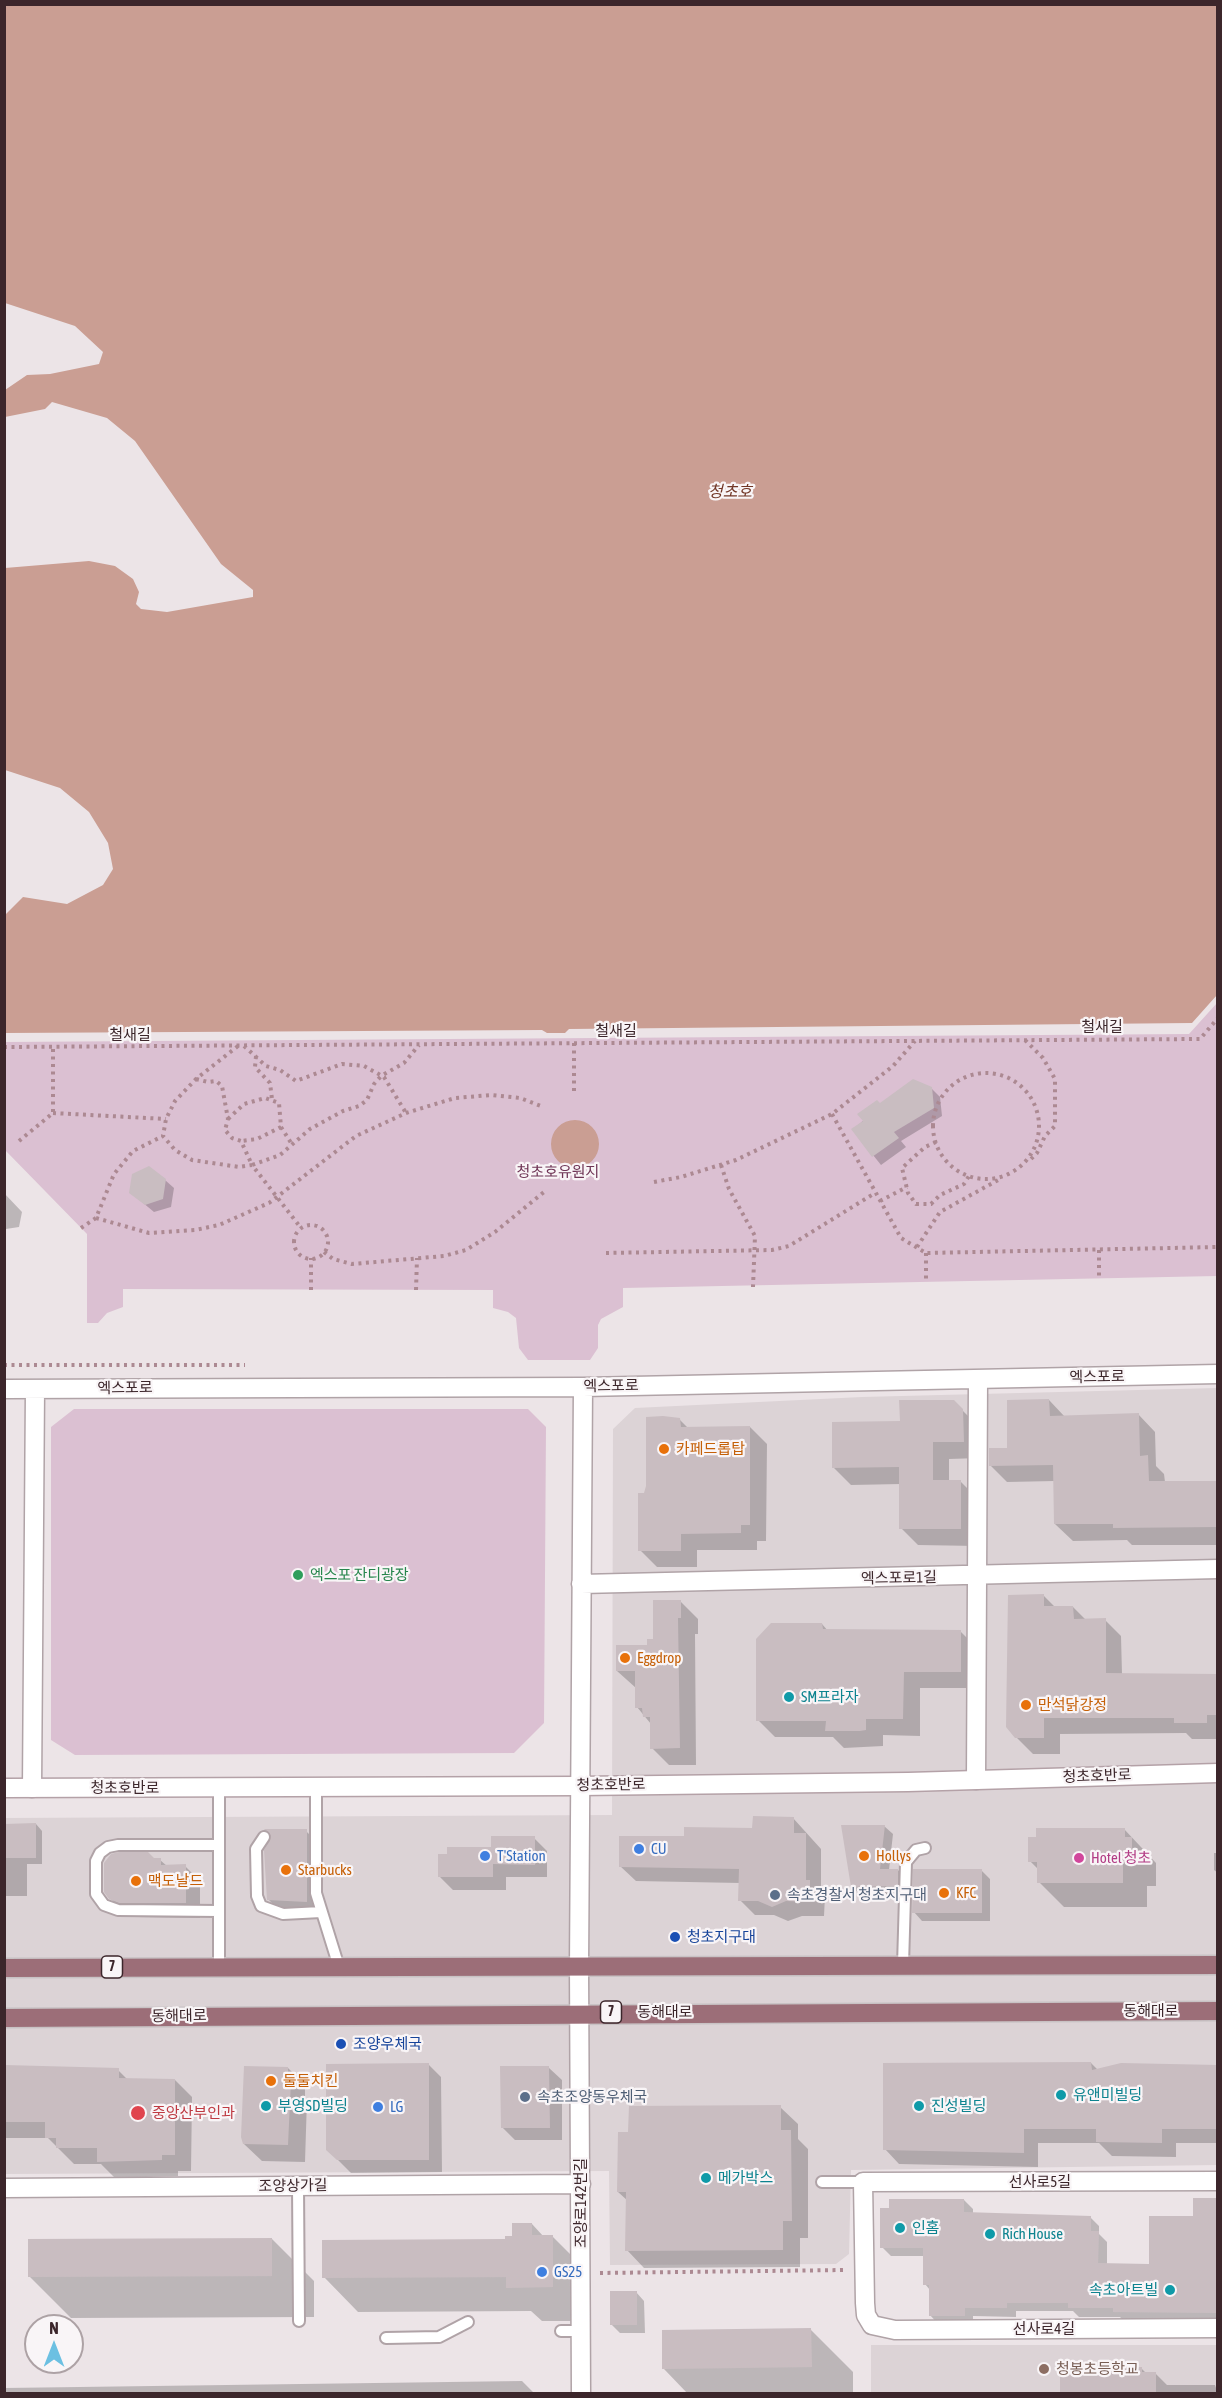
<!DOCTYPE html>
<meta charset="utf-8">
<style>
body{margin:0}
#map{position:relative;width:1222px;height:2398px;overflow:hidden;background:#ece4e7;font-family:"Asap Condensed",sans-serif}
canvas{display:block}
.frame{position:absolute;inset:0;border:6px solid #3c262b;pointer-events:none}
.north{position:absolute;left:24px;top:2314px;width:60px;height:60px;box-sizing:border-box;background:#f9f5f7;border:2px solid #ada2a5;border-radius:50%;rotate:0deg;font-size:16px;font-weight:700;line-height:24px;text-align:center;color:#3c262b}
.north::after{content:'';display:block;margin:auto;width:21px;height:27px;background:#6cc0e2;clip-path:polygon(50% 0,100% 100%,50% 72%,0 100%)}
</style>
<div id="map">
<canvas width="1222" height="2398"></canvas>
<div class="frame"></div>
<div class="north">N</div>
</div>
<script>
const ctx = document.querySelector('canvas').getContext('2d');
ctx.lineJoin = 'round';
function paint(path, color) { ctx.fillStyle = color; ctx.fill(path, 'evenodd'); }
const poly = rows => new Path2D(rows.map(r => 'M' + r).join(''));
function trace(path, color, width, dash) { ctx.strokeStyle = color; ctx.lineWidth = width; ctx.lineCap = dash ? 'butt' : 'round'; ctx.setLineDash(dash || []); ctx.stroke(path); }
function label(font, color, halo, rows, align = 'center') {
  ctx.font = font + ' "Asap Condensed","Noto Sans KR",sans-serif'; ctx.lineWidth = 4.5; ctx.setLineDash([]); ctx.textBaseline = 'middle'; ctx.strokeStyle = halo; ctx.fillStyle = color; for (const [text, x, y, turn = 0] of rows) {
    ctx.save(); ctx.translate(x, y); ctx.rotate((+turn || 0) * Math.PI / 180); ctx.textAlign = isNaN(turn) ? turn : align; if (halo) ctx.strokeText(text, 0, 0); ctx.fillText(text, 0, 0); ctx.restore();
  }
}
paint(poly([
 [1217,1388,1217,2165,851,2170,849,2254,836,2264,610,2265,609,2171,5,2174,4,1818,612,1815,613,1429,635,1408,862,1397],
 [871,2345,1217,2345,1217,2393,871,2393]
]), '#dcd3d6');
paint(poly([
 [1217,1003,1217,1276,623,1288,623,1307,601,1319,598,1325,598,1348,590,1360,528,1360,519,1348,516,1318,508,1312,493,1308,493,1290,123,1289,123,1307,107,1313,98,1323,87,1323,87,1234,5,1150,4,1042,1189,1034],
 [74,1409,528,1409,546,1427,544,1723,514,1753,75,1755,51,1740,51,1427]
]), '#dbc0d2');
paint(poly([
 [5,4,1217,5,1217,995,1192,1023,569,1029,565,1033,547,1033,542,1030,5,1033,5,915,23,897,67,904,103,885,113,869,108,843,89,812,60,788,5,770,5,568,89,561,115,566,133,579,139,592,136,604,141,609,167,612,253,597,253,590,221,564,135,441,107,418,52,402,45,409,5,417,5,390,27,375,50,374,99,364,103,352,75,326,5,303],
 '551 1144a24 24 0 1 1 48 0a24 24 0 1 1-48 0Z'
]), '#ca9e93');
paint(poly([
 [932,1089,940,1097,942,1116,901,1141,906,1147,881,1165,853,1130,880,1105],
 [165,1180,174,1188,171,1207,154,1212,130,1192],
 [4,1193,22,1212,19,1227,6,1229,4,1252],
 [1049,1400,1065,1417,1138,1414,1155,1432,1156,1466,1164,1474,1165,1482,1218,1482,1218,1545,1132,1545,1127,1540,1073,1541,1055,1524,1055,1481,1007,1482,990,1465,1009,1449],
 [953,1401,980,1428,980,1458,949,1459,949,1482,961,1482,978,1499,977,1546,918,1545,901,1528,901,1484,851,1485,834,1468,901,1422],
 [680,1420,688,1428,750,1427,767,1444,766,1541,757,1541,757,1550,697,1550,697,1567,657,1567,640,1550,645,1494],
 [1044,1596,1055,1607,1073,1607,1086,1620,1105,1620,1121,1636,1122,1674,1218,1675,1218,1739,1192,1739,1186,1733,1060,1734,1060,1754,1033,1754,1016,1737],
 [681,1602,698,1619,698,1634,695,1634,696,1765,669,1765,652,1748,651,1724,637,1707,636,1688,617,1671,655,1641],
 [822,1624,828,1631,961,1632,978,1649,977,1688,920,1688,920,1736,883,1735,883,1746,844,1748,833,1737,775,1737,758,1720],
 [793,1818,821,1849,821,1892,825,1896,824,1916,802,1916,788,1921,774,1915,755,1915,740,1900,740,1883,636,1881,620,1866,686,1837,754,1829],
 [36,1824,42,1831,42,1864,27,1864,27,1896,4,1896,4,1825],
 [884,1826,893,1834,889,1870,898,1870,906,1879,906,1894,861,1895,852,1887],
 [1124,1829,1156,1863,1156,1886,1147,1886,1147,1907,1064,1907,1039,1882,1039,1870,1030,1861],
 [306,1831,319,1844,319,1914,281,1912,268,1899],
 [534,1838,547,1851,547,1877,506,1877,506,1890,453,1890,440,1877,492,1848],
 [1214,1853,1218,1853,1218,1873,1214,1870],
 [153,1860,160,1860,167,1866,185,1866,200,1881,200,1918,136,1917,126,1913,110,1898],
 [981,1870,990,1879,990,1921,922,1921,914,1912],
 [1091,2063,1098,2070,1218,2067,1218,2143,1176,2143,1176,2157,1112,2156,1099,2143,1038,2143,1038,2167,899,2164,885,2149],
 [429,2065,441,2077,442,2172,351,2173,328,2150],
 [4,2068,118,2070,128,2080,175,2080,192,2097,191,2171,178,2171,178,2176,115,2178,101,2164,74,2164,48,2138,4,2138],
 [288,2068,305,2085,305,2097,307,2099,305,2162,262,2161,244,2144],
 [549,2068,562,2080,562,2140,515,2140,502,2127],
 [780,2107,798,2124,798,2139,808,2149,808,2238,800,2238,800,2267,644,2268,627,2250,628,2201,618,2192],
 [964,2200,973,2209,973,2214,1090,2217,1099,2226,1099,2234,1107,2242,1107,2265,1151,2265,1194,2218,1218,2200,1218,2322,1124,2321,1120,2317,1079,2317,1073,2311,1016,2311,1016,2317,973,2316,973,2325,939,2325,930,2315,930,2290,925,2284,925,2256,891,2256,882,2247],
 [532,2224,544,2237,553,2237,587,2271,587,2321,542,2321,531,2311,358,2312,324,2277,507,2241],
 [272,2239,314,2281,314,2317,71,2318,29,2276],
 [636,2292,644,2301,645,2333,620,2333,611,2324],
 [811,2330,853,2372,853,2394,688,2394,664,2369],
 [1141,2368,1146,2373,1155,2373,1167,2385,1215,2385,1218,2394,1062,2394],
 [522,2381,535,2394,4,2394,4,2388]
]), '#0003');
paint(poly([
 [913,1079,932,1087,934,1108,894,1132,899,1138,872,1157,851,1129,863,1121,857,1114,877,1100,880,1103],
 [149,1166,166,1179,163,1199,145,1205,129,1193,132,1174],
 [1049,1399,1050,1416,1139,1413,1140,1456,1148,1455,1149,1481,1218,1481,1218,1527,1113,1528,1113,1524,1054,1524,1053,1465,989,1466,989,1448,1007,1448,1007,1400],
 [899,1400,954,1400,963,1409,964,1442,933,1442,933,1480,961,1480,961,1529,899,1529,899,1467,832,1468,832,1422,900,1421],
 [663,1416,680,1418,681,1427,750,1426,750,1525,741,1525,741,1533,681,1534,681,1551,638,1551,638,1493,644,1493,646,1486,646,1417],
 [1044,1594,1044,1606,1073,1606,1074,1619,1106,1618,1106,1673,1218,1674,1218,1715,1207,1715,1207,1723,1174,1723,1174,1718,1044,1718,1044,1738,1015,1738,1006,1727,1008,1595],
 [653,1600,681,1600,681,1618,678,1618,680,1748,650,1749,650,1717,643,1717,642,1708,635,1708,635,1671,616,1671,616,1645,647,1645,647,1639,653,1639],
 [771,1623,822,1623,823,1629,961,1630,961,1672,904,1672,903,1719,866,1719,866,1730,860,1731,825,1731,826,1721,756,1721,756,1639],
 [753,1816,794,1817,794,1833,806,1833,806,1880,810,1880,810,1902,786,1901,772,1907,758,1901,738,1901,739,1869,619,1867,619,1836,684,1836,684,1827,752,1828],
 [36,1823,36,1858,4,1858,4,1824],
 [841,1825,885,1825,880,1869,898,1869,898,1886,851,1887],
 [1036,1828,1125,1828,1125,1837,1132,1837,1132,1862,1123,1862,1123,1883,1037,1883,1037,1862,1028,1862,1028,1837,1036,1837],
 [264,1829,307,1829,307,1902,267,1900,264,1850,271,1837],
 [491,1836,535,1836,535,1865,493,1864,493,1877,438,1877,438,1854,447,1854,447,1847,491,1847],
 [119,1852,148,1852,154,1858,161,1858,161,1865,186,1864,186,1903,119,1903,109,1899,104,1892,104,1863,111,1854],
 [913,1869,982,1869,982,1913,912,1913],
 [1091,2062,1092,2070,1121,2063,1218,2065,1218,2129,1162,2129,1162,2143,1096,2142,1096,2129,1024,2129,1024,2153,883,2150,883,2063],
 [429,2063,429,2160,337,2160,326,2150,326,2064],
 [4,2065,119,2068,119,2078,175,2079,175,2155,162,2155,162,2160,97,2162,97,2148,56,2148,56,2138,45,2138,45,2122,4,2122],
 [244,2066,288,2067,288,2081,291,2081,288,2145,243,2144,241,2137],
 [500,2066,549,2066,550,2128,501,2128],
 [781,2105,781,2130,791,2130,792,2221,783,2221,783,2250,625,2251,626,2192,617,2192,618,2132,628,2132,629,2106],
 [1193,2198,1218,2198,1218,2313,1113,2312,1113,2308,1068,2308,1068,2303,1007,2303,1007,2308,965,2308,965,2316,929,2316,929,2285,923,2285,923,2248,880,2248,880,2208,889,2208,889,2199,964,2199,964,2212,1091,2216,1091,2231,1099,2231,1098,2263,1149,2264,1149,2216,1193,2216],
 [512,2223,532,2223,532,2235,553,2235,553,2287,506,2288,506,2277,322,2278,322,2240,505,2239,505,2236,512,2236],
 [272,2238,272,2276,28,2277,28,2239],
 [610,2291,637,2291,637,2325,610,2325],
 [811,2328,812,2367,662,2369,662,2330],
 [1060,2367,1142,2367,1142,2372,1156,2372,1156,2394,1060,2394]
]), '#c9bdc1');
const lane = poly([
 [316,1787,316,1893,339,1967],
 [219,1788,219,1967],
 [264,1837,256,1849,257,1896,261,1906,283,1914,321,1912],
 [218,1845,118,1845,108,1847,100,1853,96,1861,96,1894,104,1905,118,1910,219,1911],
 [903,1965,906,1862,916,1850,925,1848],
 [822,2182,863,2182],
 [298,2186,299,2321],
 [561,2331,581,2331],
 [386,2338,439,2337,468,2322]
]);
const street = poly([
 [4,1389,583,1387,1218,1374],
 [581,1584,1218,1569],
 [976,1780,978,1380],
 [32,1788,35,1389],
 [1218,2181,863,2182,865,2303,866,2315,872,2325,895,2330,1218,2328],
 [4,2188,581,2184],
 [581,2394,579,1966,583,1387]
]);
const secondary = poly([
 [4,1788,579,1786,908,1782,1218,1773]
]);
const primary = poly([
 [4,1968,1218,1965],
 [4,2018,1218,2011]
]);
trace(lane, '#b0a3a7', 14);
trace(street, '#b0a3a7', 21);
trace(secondary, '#b4a1a7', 21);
trace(primary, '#c8c2c4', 21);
trace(poly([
 [1025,1040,1043,1058,1055,1079,1055,1126,1045,1136,1037,1153,1029,1161],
 [574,1043,574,1092],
 [238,1046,196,1079,175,1101,166,1119,163,1136,175,1150,192,1160,239,1167,252,1165,301,1228],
 [244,1046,266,1066,280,1070,296,1081,342,1064,364,1066,384,1077,406,1113],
 [4,1047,1200,1039,1218,1018],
 [256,1056,255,1067,270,1083,272,1099],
 '933 1126a53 53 0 1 1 106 0a53 53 0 1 1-106 0Z',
 [196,1079,208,1082,216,1081,222,1086,228,1119,225,1130,232,1138,241,1141,252,1165,280,1155,310,1129,343,1111,359,1106,367,1100,374,1084,381,1076,404,1063,419,1045],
 [53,1113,166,1119],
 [832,1114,901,1238,926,1253,1218,1247],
 [228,1119,244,1104,265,1098,279,1103,281,1127,257,1139,241,1141],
 [281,1127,293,1146],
 [19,1141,53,1113,53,1047],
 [936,1142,925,1147,902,1168,908,1193,916,1204,931,1204,940,1195,964,1184,969,1176],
 [721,1165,729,1189,755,1236,753,1287],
 [654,1182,681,1177,736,1160,832,1114,893,1066,915,1041],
 [880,1201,907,1187],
 [96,1218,149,1233,195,1230,219,1225,269,1203,356,1136,406,1113,455,1098,492,1095,520,1098,541,1106],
 '294 1242a17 17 0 1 1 34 0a17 17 0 1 1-34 0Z',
 [81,1228,96,1218,114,1174,133,1151,163,1136],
 [917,1247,940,1212,1000,1179],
 [1099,1250,1099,1279],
 [324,1252,333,1259,352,1264,444,1256,466,1250,495,1232,544,1192],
 [606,1253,772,1250,789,1246,875,1193],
 [926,1253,926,1283],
 [311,1290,311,1258],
 [416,1290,417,1258],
 [4,1365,245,1365],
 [600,2273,845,2270]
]), '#ac8992', 4, [3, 4.5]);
trace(lane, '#fff', 10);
trace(street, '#fff', 18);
trace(secondary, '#fff', 18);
trace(primary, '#9c6e78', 18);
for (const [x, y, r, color] of [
 [664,1449,6,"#e8710a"],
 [298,1575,6,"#2e9e5b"],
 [625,1658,6,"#e8710a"],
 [789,1697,6,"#0f9aa8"],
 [1026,1705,6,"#e8710a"],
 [639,1849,6,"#3f7fe0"],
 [485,1856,6,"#3f7fe0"],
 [864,1856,6,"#e8710a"],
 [1079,1858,6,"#d1479c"],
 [286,1870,6,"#e8710a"],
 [136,1881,6,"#e8710a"],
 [944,1893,6,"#e8710a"],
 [775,1895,6,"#5c6f8a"],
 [675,1937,6,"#1a4fb4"],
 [341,2044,6,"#1a4fb4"],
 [271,2081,6,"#e8710a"],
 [1061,2095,6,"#0f9aa8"],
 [525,2097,6,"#5c6f8a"],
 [266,2106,6,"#0f9aa8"],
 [919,2106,6,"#0f9aa8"],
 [378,2107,6,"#3f7fe0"],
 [138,2113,8,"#e0444e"],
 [706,2178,6,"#0f9aa8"],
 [900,2228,6,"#0f9aa8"],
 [990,2234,6,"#0f9aa8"],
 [542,2272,6,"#3f7fe0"],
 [1170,2290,6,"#0f9aa8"],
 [1044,2369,6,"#8d6e63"]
]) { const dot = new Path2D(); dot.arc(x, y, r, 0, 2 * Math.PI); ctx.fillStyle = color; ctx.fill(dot); trace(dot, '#f9f5f7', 2); }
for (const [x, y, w] of [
 [112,1967,21],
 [611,2012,21]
]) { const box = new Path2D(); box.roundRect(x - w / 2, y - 11, w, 22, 4.5); ctx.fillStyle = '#f9f5f7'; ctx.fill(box); trace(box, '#3c262b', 1.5); }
label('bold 14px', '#3c262b', null, [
 ["7",112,1967],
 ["7",611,2012]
]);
label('15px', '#3c262b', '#f9f5f7', [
 ["철새길",1102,1027],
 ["철새길",616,1031],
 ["철새길",130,1035],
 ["엑스포로",1097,1377,-1],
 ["엑스포로",611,1386,-1],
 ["엑스포로",125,1388,-1],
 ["엑스포로1길",899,1578,-1],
 ["청초호반로",1097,1776,-2],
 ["청초호반로",611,1785,-1],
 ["청초호반로",125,1788],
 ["동해대로",1151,2011],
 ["동해대로",665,2012],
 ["동해대로",179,2016,-1],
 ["선사로5길",1040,2182],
 ["조양상가길",293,2186,-1],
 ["조양로142번길",581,2203,-90],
 ["선사로4길",1044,2329]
]);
label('15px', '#6e3455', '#f9f5f7', [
 ["청초호유원지",558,1172]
]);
label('15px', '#c56008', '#f9f5f7', [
 ["카페드롭탑",676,1449],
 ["Eggdrop",637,1658],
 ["만석닭강정",1038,1705],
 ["Hollys",876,1856],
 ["Starbucks",298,1870],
 ["맥도날드",148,1881],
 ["KFC",956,1893],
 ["둘둘치킨",283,2081]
], 'left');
label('15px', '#27864d', '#f9f5f7', [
 ["엑스포 잔디광장",310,1575]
], 'left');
label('15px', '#0d838f', '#f9f5f7', [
 ["SM프라자",801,1697],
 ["유앤미빌딩",1073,2095],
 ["부영SD빌딩",278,2106],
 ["진성빌딩",931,2106],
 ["메가박스",718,2178],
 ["인홈",912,2228],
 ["Rich House",1002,2234],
 ["속초아트빌",1158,2290,"right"]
], 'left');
label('15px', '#366cbe', '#f9f5f7', [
 ["CU",651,1849],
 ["T'Station",497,1856],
 ["LG",390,2107],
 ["GS25",554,2272]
], 'left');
label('15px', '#b23c85', '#f9f5f7', [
 ["Hotel 청초",1091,1858]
], 'left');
label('15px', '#4e5e75', '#f9f5f7', [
 ["속초경찰서 청초지구대",787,1895],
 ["속초조양동우체국",537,2097]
], 'left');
label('15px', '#164399', '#f9f5f7', [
 ["청초지구대",687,1937],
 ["조양우체국",353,2044]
], 'left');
label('15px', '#be3a42', '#f9f5f7', [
 ["중앙산부인과",152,2113]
], 'left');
label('15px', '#785e54', '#f9f5f7', [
 ["청봉초등학교",1056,2369]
], 'left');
label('italic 16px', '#713626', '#f9f5f7', [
 ["청초호",730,492]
]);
</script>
